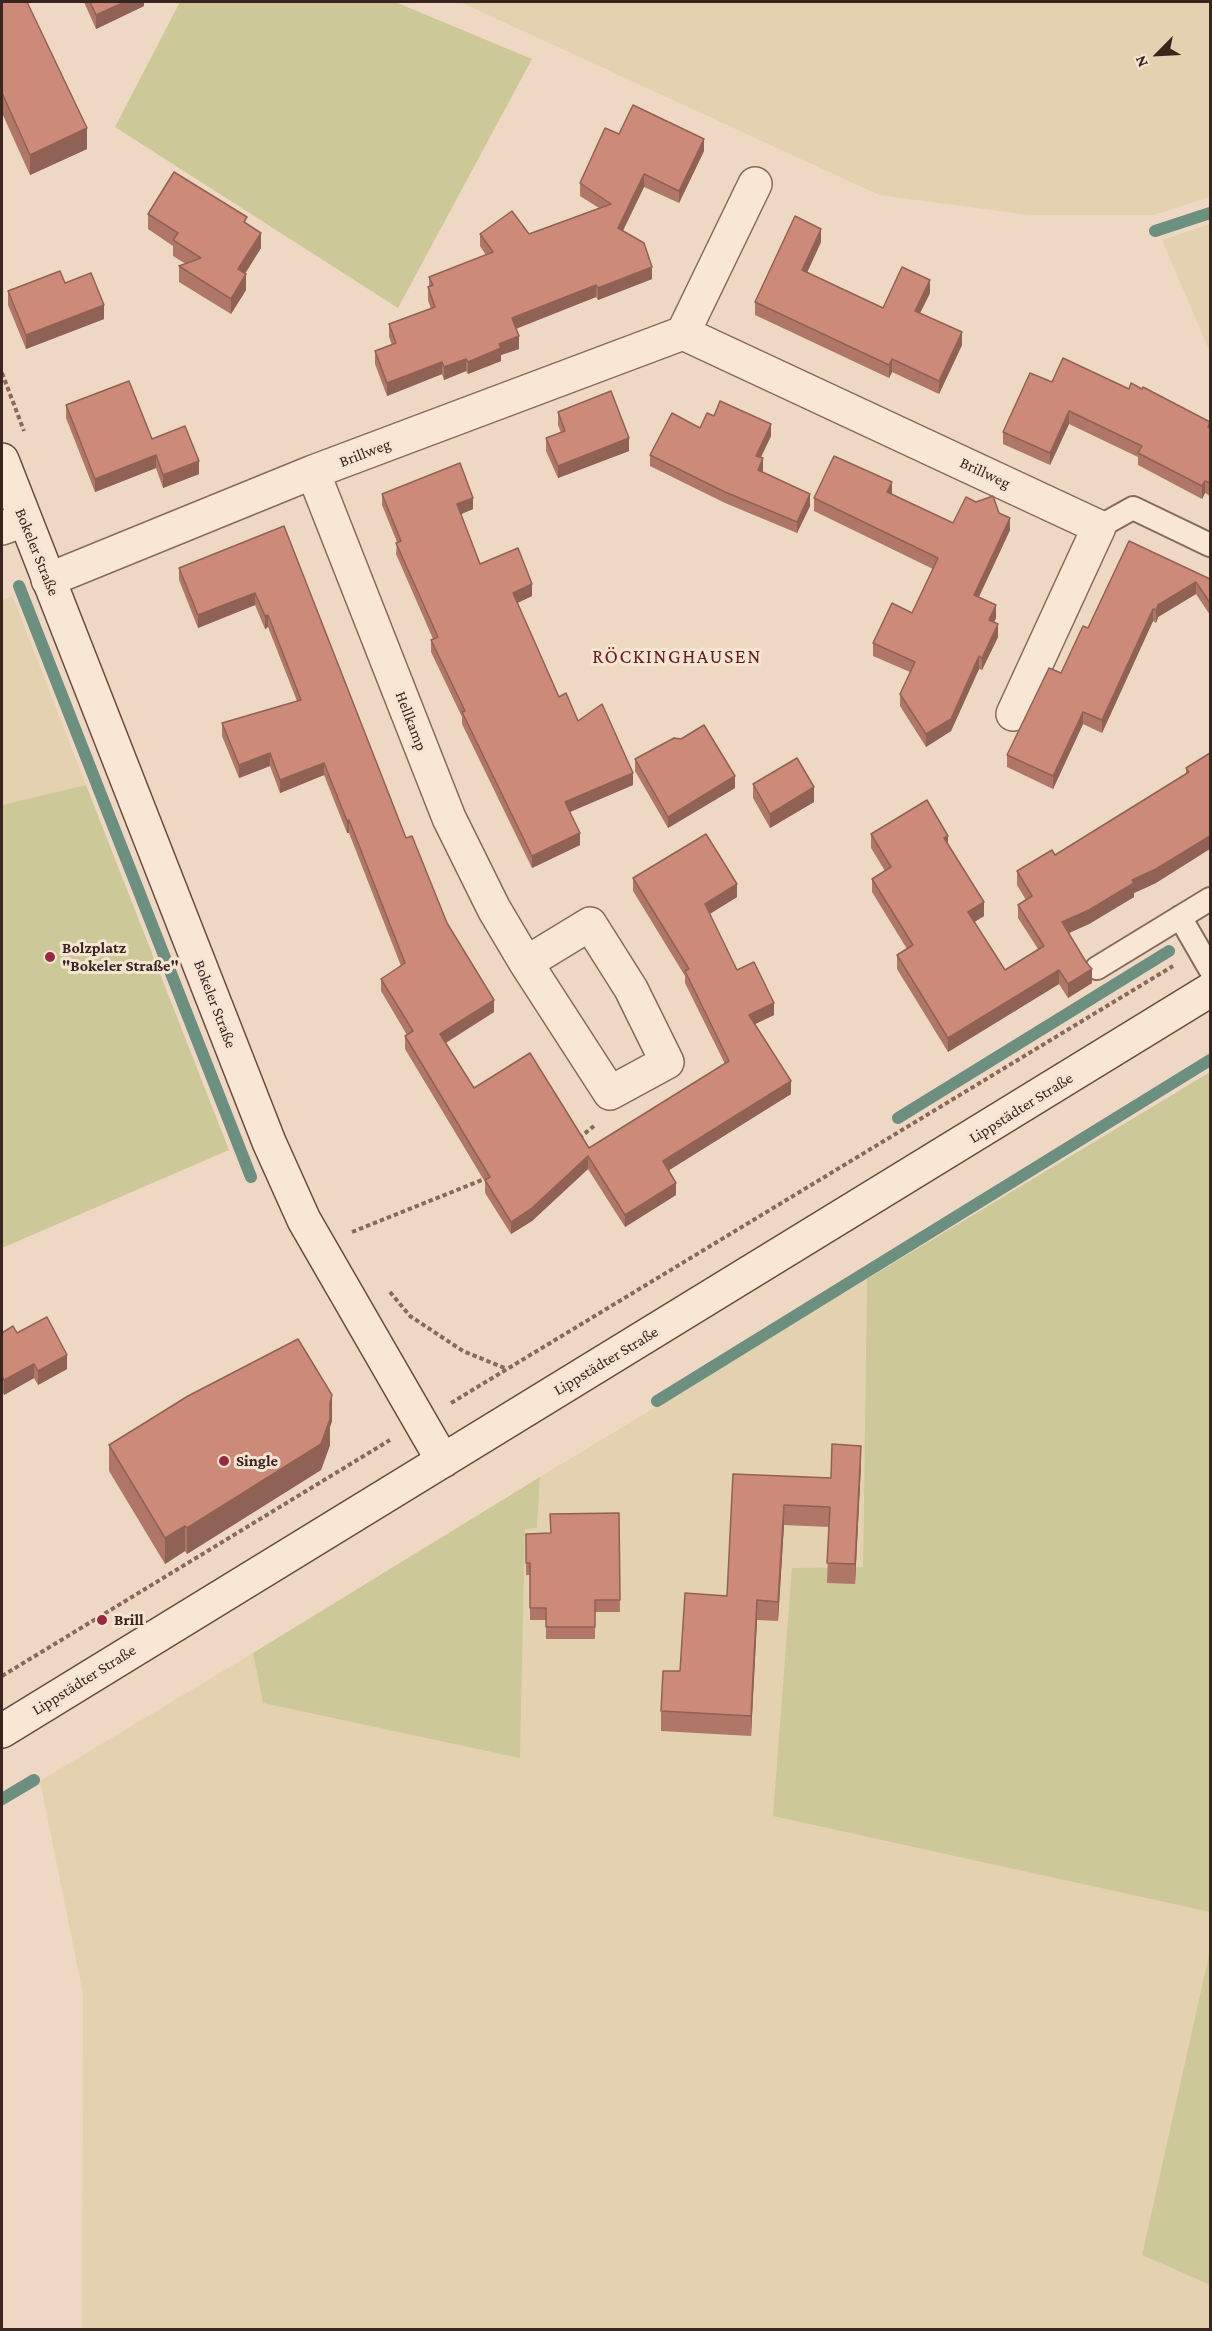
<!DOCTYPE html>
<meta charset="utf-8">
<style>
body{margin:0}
#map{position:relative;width:1212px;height:2331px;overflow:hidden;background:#eed8c3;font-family:"Crimson Pro",serif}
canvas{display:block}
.frame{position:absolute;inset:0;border:3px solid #38251e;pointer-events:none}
.north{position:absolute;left:1128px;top:24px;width:60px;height:60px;-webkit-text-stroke:4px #f6e4d3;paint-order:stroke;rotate:246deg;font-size:16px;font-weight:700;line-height:24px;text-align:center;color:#38251e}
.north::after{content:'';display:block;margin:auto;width:21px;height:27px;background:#38251e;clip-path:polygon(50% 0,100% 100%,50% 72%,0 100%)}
</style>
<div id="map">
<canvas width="1212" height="2331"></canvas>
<div class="frame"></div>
<div class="north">N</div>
</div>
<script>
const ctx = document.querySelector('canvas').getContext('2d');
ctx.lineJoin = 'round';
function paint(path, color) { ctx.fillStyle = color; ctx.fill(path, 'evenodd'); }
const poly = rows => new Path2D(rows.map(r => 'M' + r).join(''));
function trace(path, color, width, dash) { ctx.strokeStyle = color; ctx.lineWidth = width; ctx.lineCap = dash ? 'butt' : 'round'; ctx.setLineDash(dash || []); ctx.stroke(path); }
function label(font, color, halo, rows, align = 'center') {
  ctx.font = font + ' "Crimson Pro",serif'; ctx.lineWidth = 6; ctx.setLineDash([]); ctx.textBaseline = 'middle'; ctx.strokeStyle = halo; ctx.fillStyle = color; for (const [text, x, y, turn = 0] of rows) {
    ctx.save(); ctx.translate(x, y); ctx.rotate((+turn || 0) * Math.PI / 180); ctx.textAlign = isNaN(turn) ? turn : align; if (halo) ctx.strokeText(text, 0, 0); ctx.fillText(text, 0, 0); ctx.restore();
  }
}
paint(poly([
 [460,2,1210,2,1210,197,1154,215,1029,215,879,195],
 [1210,224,1210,352,1162,240],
 [13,597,86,785,2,805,2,599],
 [867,1279,863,1567,774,1815,1210,1912,1210,1950,1142,2255,1210,2285,1210,2329,82,2329,83,1994,40,1781,253,1653,263,1703,520,1757,525,1528,537,1527,540,1477]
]), '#e4d1b0');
paint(poly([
 [180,2,395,2,532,59,398,308,115,127],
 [86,785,229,1150,2,1248,2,805],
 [1210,1072,1210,1912,773,1816,792,1568,863,1567,867,1279],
 [540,1477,537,1528,525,1529,520,1758,263,1703,253,1653],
 [1210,1950,1210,2285,1142,2255]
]), '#ccc897');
trace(poly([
 [1155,231,1210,213],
 [19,586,251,1177],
 [898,1118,1169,951],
 [657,1401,1210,1060],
 [2,1799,34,1780]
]), '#6c8f7f', 12);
const lane = poly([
 [1099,527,1133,508,1210,545],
 [1180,917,1210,969],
 [1097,968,1210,899]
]);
const street = poly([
 [683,333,1099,527,1013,714],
 [313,472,449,818,494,909,526,963,610,1093,667,1062,631,989,590,924,526,963],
 [2,528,25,520],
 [48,580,313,472,683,333,755,184]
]);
const secondary = poly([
 [2,460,269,1142,304,1220,443,1461],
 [2,1731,1210,990]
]);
trace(lane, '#89695a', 26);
trace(street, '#89695a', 36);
trace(secondary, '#6a4a3d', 36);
trace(poly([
 [2,373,24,431],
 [579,1138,594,1126],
 [352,1232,487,1178],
 [390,1292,410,1316,463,1351,507,1369],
 [451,1403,1173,966],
 [2,1676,390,1440]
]), '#89695a', 4, [4.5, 3]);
trace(lane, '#f9e7d6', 22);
trace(street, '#f9e7d6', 33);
trace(secondary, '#f9e7d6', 33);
paint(poly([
 [2,2,87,149,30,175,2,113],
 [84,2,144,2,144,6,96,29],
 [619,134,704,151,679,203,644,187,623,231,652,279,598,300,596,297,516,329,519,349,501,355,501,361,468,374,466,371,444,380,442,374,387,396,375,364,375,351,392,345,389,337,389,324,431,309,428,300,428,287,429,287,429,277,486,255,480,246,480,234,529,234,599,208,580,196,580,183],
 [148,214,247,224,261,248,245,274,246,290,231,314,179,282,179,266,186,264,173,256,173,246,148,229],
 [821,242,807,273,883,308,930,293,920,313,962,345,939,394,892,372,889,378,755,315,755,302],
 [65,283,104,319,26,349,8,305,8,291],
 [1052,382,1210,429,1210,496,1205,493,1202,499,1138,465,1138,457,1069,424,1050,465,1003,444,1003,432],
 [66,405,152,439,199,474,163,488,156,468,95,492,66,418],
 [558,412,629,451,558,478,546,451,546,438,561,433,558,425],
 [714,416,771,436,761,457,763,470,763,472,810,506,797,533,725,503,650,466,650,455,700,428],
 [382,494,473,509,461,514,480,564,532,596,517,603,559,697,578,721,633,785,570,812,580,845,532,868,462,724,462,717,431,652,431,640,433,639,396,554,397,542,382,505],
 [892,494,953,523,999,513,1010,530,979,597,996,618,994,622,998,637,982,670,979,669,951,731,926,747,900,706,900,694,910,672,873,656,873,643,912,613,933,569,814,511,814,498],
 [284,526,406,838,447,923,494,1012,446,1043,474,1088,589,1148,725,1064,685,983,685,976,633,891,633,878,737,897,709,914,737,970,774,1015,755,1024,791,1094,669,1170,676,1195,625,1227,588,1169,532,1221,511,1234,485,1193,485,1182,405,1049,405,1036,407,1035,381,991,381,979,401,966,349,833,347,833,324,775,280,793,270,766,239,778,222,736,222,723,297,701,268,627,265,629,255,605,198,628,179,580,179,568],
 [1129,541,1210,579,1210,615,1196,594,1158,617,1156,623,1153,621,1102,733,1083,724,1053,789,1007,767,1007,755,1061,673,1088,628],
 [1210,753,1156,883,1134,893,1134,897,1089,924,1069,933,1092,983,1068,998,1059,984,948,1052,897,969,897,955,907,949,872,892,872,879,885,871,871,848,871,834,948,845,984,916,974,922,1005,970,1038,949,1018,918,1018,905,1026,900,1017,885,1017,871,1055,855,1186,774,1186,768],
 [635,759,735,788,668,828,635,771],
 [753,784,814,802,770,828,753,798],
 [2,1333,17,1333,67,1369,38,1385,34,1378,4,1395,2,1390],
 [332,1421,330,1427,330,1445,321,1470,187,1554,185,1551,165,1564,109,1471,109,1445],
 [861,1465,855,1584,827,1583,829,1527,784,1525,778,1621,757,1620,751,1736,661,1731,661,1711,680,1671,727,1596,733,1474,831,1478],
 [619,1513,620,1612,595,1612,595,1639,546,1639,546,1620,530,1620,530,1575,526,1575,526,1534,550,1533]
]), '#b07768');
paint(poly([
 [125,2,144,2,144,6,96,29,96,15],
 [87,128,87,149,30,175,30,155],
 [704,139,704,151,679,203,679,191],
 [644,174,644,187,618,240,618,228],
 [821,229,821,242,802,283,802,270],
 [261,233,261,248,238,284,238,269],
 [652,267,652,279,598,300,598,288],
 [246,274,246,290,231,314,231,299],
 [930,280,930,293,915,323,915,311],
 [596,285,596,297,512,330,512,318],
 [104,305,104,319,26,349,26,335],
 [962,332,962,345,939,394,939,381],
 [519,336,519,349,501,355,501,361,468,374,468,362,499,344],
 [466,359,466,371,444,380,444,367],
 [892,359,892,372,889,378,889,365],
 [442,362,442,374,387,396,387,383],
 [1069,411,1069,424,1050,465,1050,453],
 [771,424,771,436,756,467,756,456],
 [629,438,629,451,558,478,558,466],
 [156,455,156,468,95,492,95,479],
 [763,458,763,470,758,481,758,470],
 [199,461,199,474,163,488,163,475],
 [1205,481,1205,493,1202,499,1202,486],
 [892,482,892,495,887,492],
 [810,494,810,506,797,533,797,522],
 [473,498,473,509,457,516,457,504],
 [1010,518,1010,530,974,607,974,595],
 [1196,582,1196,594,1158,617,1156,623,1156,610,1158,605],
 [532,584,532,596,513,605,513,593],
 [255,593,255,605,198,628,198,615],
 [996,605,996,618,989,633,989,620],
 [1153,609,1153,621,1102,733,1102,720],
 [268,615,268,627,265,629,265,616],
 [998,624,998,637,982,670,982,658],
 [979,656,979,669,951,731,926,747,926,734],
 [1083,712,1083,724,1053,789,1053,776],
 [270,753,270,766,239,778,239,765],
 [324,763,324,775,280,793,280,780],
 [633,773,633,785,565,814,565,802],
 [735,776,735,788,668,828,668,817],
 [814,787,814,802,770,828,770,814],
 [349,820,349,833,347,833,347,821],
 [580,833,580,845,532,868,532,856],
 [948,836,948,849,944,838],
 [1210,836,1210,849,1156,883,1134,893,1134,897,1089,924,1062,936,1062,922,1132,880],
 [737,884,737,897,705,917,705,904],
 [984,902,984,916,968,926,968,912],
 [1092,969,1092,983,1068,998,1068,984],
 [1059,970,1059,984,948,1052,948,1038],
 [494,1000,494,1012,440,1046,440,1034],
 [774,1003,774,1015,749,1027,749,1015],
 [791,1081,791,1094,663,1174,663,1161],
 [588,1156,588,1169,532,1221,511,1234,511,1222],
 [676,1183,676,1195,625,1227,625,1215],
 [67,1355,67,1369,38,1385,38,1371],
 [34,1364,34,1378,4,1395,4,1380],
 [332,1395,332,1421,330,1427,330,1445,321,1470,187,1554,187,1528,330,1403],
 [861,1446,861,1465,855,1584,855,1564],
 [784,1505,784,1525,778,1621,778,1602],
 [185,1526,185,1551,165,1564,165,1538],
 [757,1600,757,1620,751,1736,751,1716]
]), '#906155');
const building = poly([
 [2,2,27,2,87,128,30,155,2,93,2,2],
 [90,2,125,2,96,15,90,2],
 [633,105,704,139,679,191,644,174,618,228,644,243,652,267,598,288,596,285,512,318,519,336,499,344,501,348,468,362,466,359,444,367,442,362,387,383,375,351,396,343,389,324,435,307,428,287,433,285,429,277,493,252,480,234,512,211,529,234,611,204,580,183,605,128,619,134,633,105],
 [174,172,247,217,244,222,261,233,238,269,246,274,231,299,179,266,201,258,173,240,178,233,148,214,174,172],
 [795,216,821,229,802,270,883,308,902,267,930,280,915,311,962,332,939,381,892,359,889,365,755,302,795,216],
 [60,271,65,283,91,273,104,305,26,335,8,291,60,271],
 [1063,358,1129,389,1131,383,1142,389,1143,387,1210,422,1208,427,1210,429,1210,483,1205,481,1202,486,1138,453,1142,446,1069,411,1050,453,1003,432,1030,373,1052,382,1063,358],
 [129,381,152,439,185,426,199,461,163,475,156,455,95,479,66,405,129,381],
 [611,391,629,438,558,466,546,438,565,431,558,412,611,391],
 [720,401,771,424,756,456,763,458,758,470,810,494,797,522,725,492,650,455,672,413,700,428,707,413,714,416,720,401],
 [834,456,892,482,887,492,953,523,966,497,976,502,993,496,999,513,1010,518,974,595,996,605,989,620,998,624,982,658,979,656,951,719,926,734,900,694,915,662,873,643,892,603,912,613,938,558,814,498,834,456],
 [460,463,473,498,457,504,480,564,518,548,532,584,513,593,559,697,566,693,578,721,602,704,633,773,565,802,580,833,532,856,462,712,465,711,431,640,438,637,396,543,401,541,382,494,460,463],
 [284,526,406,838,412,836,447,923,494,1000,440,1034,474,1088,530,1053,589,1148,729,1061,685,971,689,969,633,878,706,834,737,884,705,904,737,970,754,962,774,1003,749,1015,791,1081,663,1161,676,1183,625,1215,588,1156,532,1208,511,1222,485,1180,490,1177,405,1036,413,1031,381,979,405,963,349,820,347,821,324,763,280,780,270,753,239,765,222,723,301,700,268,615,265,616,255,593,198,615,179,568,284,526],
 [1129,541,1210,579,1210,603,1196,582,1158,605,1156,610,1153,609,1102,720,1083,712,1053,776,1007,755,1049,668,1061,673,1083,626,1088,628,1129,541],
 [704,725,735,776,668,817,635,759,674,738,681,739,704,725],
 [1210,753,1210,836,1156,869,1132,880,1134,883,1089,910,1062,922,1086,962,1092,969,1068,984,1059,970,948,1038,897,955,913,945,872,879,891,867,871,834,927,800,948,836,944,838,984,902,968,912,1005,970,1044,946,1018,905,1032,896,1017,871,1052,850,1055,855,1189,772,1186,768,1210,753],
 [797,758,814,787,770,814,753,784,797,758],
 [47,1317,67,1355,38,1371,34,1364,4,1380,2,1376,2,1333,13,1326,17,1333,47,1317],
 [298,1339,332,1395,330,1403,330,1419,321,1444,187,1528,185,1526,165,1538,109,1445,188,1396,298,1339],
 [832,1444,861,1446,855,1564,827,1563,830,1507,784,1505,778,1602,757,1600,751,1716,661,1711,663,1671,680,1671,685,1593,727,1596,733,1474,831,1478,832,1444],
 [619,1513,620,1600,595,1600,595,1627,546,1627,546,1608,530,1608,530,1563,526,1563,526,1534,551,1533,550,1514,619,1513]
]);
paint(building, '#cd8a79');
trace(building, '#906155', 1.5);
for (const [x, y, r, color] of [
 [50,957,6,"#982941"],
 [224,1461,6,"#982941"],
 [102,1620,6,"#982941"]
]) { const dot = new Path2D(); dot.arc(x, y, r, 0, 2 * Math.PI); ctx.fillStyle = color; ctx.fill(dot); trace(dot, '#f6e4d3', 2); }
label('16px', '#38251e', '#f6e4d3', [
 ["Brillweg",365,453,-21],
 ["Brillweg",985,473,25],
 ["Bokeler Straße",37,552,68],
 ["Hellkamp",411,721,69],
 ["Bokeler Straße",215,1004,69],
 ["Lippstädter Straße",1021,1108,-32],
 ["Lippstädter Straße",606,1361,-31],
 ["Lippstädter Straße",84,1680,-32]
]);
label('bold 16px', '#38251e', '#f6e4d3', [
 ["Bolzplatz",62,948],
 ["\"Bokeler Straße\"",62,966],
 ["Single",236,1461],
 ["Brill",114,1620]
], 'left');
ctx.letterSpacing = '1.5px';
label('20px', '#651d1d', '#f6e4d3', [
 ["RÖCKINGHAUSEN",677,657]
]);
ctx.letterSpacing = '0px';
</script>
